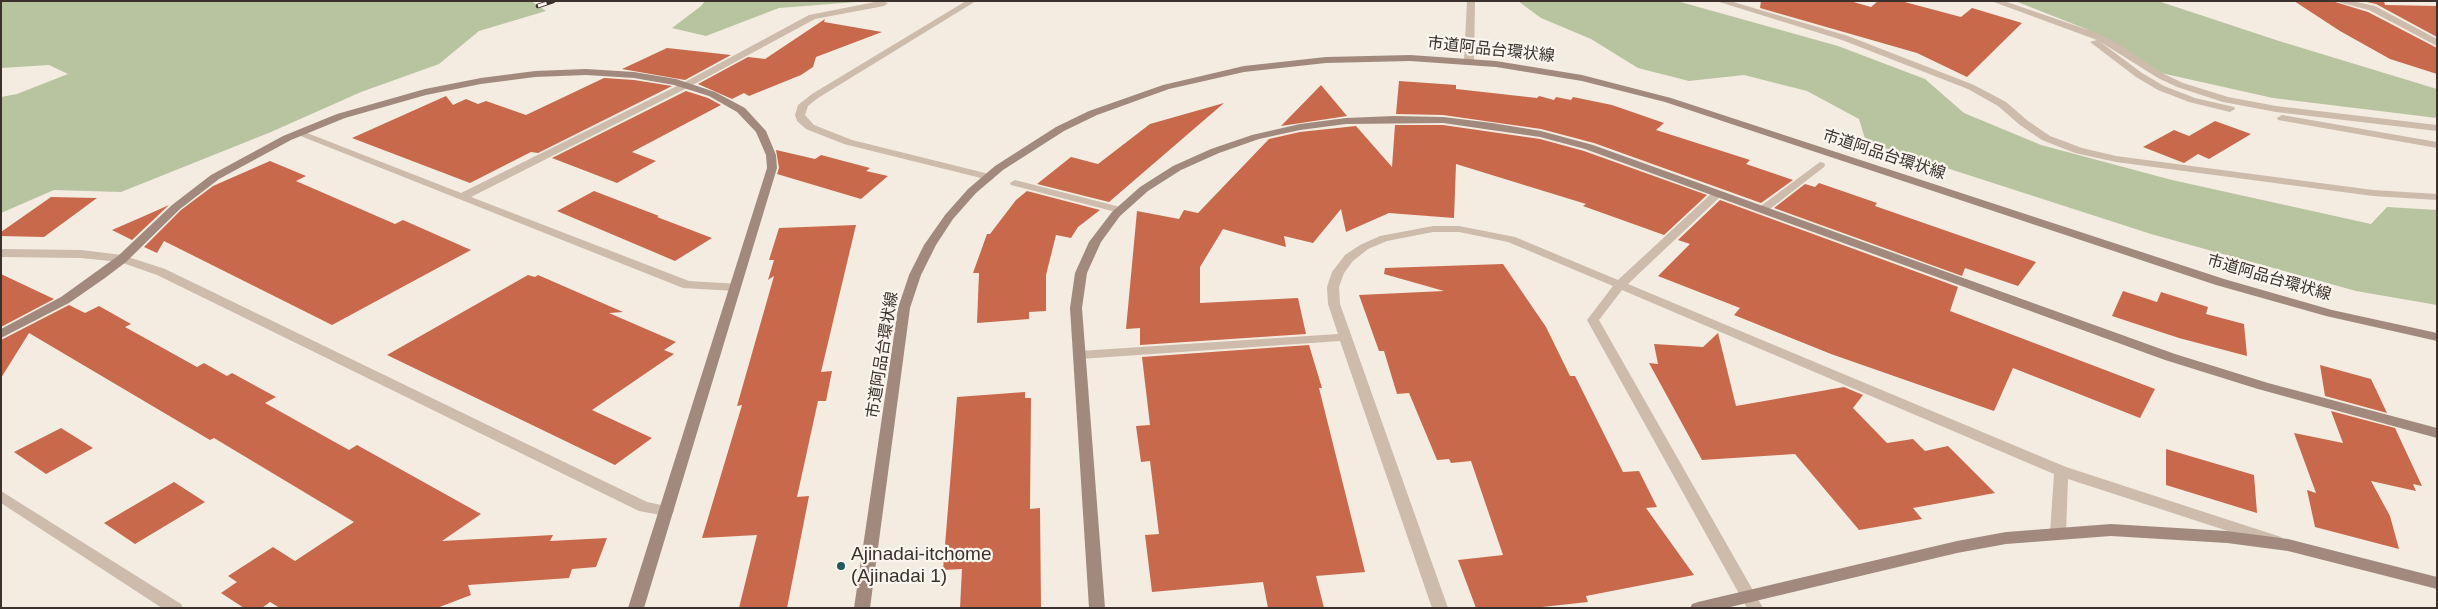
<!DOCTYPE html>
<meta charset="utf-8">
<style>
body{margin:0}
#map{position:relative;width:2438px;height:609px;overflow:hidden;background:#f4ebe1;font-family:Arial,sans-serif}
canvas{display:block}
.frame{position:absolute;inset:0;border:2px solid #3b302b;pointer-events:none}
</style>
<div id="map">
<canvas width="2438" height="609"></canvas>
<div class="frame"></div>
</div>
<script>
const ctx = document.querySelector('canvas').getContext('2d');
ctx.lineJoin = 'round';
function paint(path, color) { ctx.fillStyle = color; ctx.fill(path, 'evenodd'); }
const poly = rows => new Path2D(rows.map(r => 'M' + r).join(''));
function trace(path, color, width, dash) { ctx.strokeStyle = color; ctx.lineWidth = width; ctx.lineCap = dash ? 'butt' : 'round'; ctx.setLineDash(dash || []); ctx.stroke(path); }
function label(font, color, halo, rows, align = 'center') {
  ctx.font = font + ' Arial,"Noto Sans JP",sans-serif'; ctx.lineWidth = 4.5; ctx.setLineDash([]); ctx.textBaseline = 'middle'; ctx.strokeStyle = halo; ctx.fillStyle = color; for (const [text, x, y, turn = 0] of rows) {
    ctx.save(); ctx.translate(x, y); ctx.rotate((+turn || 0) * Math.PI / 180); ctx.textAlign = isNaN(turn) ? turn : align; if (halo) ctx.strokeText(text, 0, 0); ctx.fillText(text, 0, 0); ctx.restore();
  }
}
paint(poly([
 [1,1,531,1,546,11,479,31,439,64,361,92,271,132,121,192,54,190,1,213,1,97,17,94,68,74,49,65,1,68],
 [705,1,869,1,779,8,706,36,672,28,701,6],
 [1518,1,1677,1,1838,46,1925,79,1964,113,2041,145,2172,180,2371,224,2387,207,2437,210,2437,305,2356,291,2151,234,1866,142,1859,119,1807,91,1744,75,1689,81,1638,68,1591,39,1541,18],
 [2015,1,2158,1,2279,41,2437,89,2437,118,2273,98,2161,73,2086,29]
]), '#b8c4a0');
paint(poly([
 [1761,1,1850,1,1871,7,1878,1,1901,1,1961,17,1972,8,2022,23,1967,77,1917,53,1760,8],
 [2294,1,2332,1,2368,12,2437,48,2437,74,2390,59,2340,31],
 [2362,1,2384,1,2385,5,2437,6,2437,37,2376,4],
 [825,19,824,22,882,32,816,57,813,67,801,75,749,96,744,93,732,99,698,84,748,57,765,59],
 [667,48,731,55,685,80,622,69],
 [604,78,634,80,672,86,538,153,531,152,470,183,352,138,446,96,453,105,466,99,478,104,486,101,526,115],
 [1399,81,1456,85,1456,89,1537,98,1539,96,1554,100,1556,97,1571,100,1573,97,1612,105,1664,123,1656,130,1750,160,1746,164,1793,180,1761,203,1594,143,1541,129,1443,115,1396,114],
 [1321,85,1347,116,1281,126],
 [686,91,708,98,721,105,632,152,656,161,617,183,552,158],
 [1224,103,1109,202,1037,184,1071,157,1098,164,1150,124],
 [2215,121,2251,134,2209,159,2198,154,2184,163,2143,147,2174,130,2189,136],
 [1395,125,1443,125,1540,139,1584,151,1707,195,1664,235,1583,206,1586,204,1456,164,1454,218,1389,213,1346,232,1341,209,1313,243,1284,236,1286,247,1223,229,1200,267,1200,303,1298,298,1306,334,1140,345,1140,328,1126,329,1137,211,1179,219,1184,210,1198,213,1269,139,1300,132,1356,126,1392,167],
 [776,150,815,159,821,155,870,168,866,171,888,176,861,199,777,174,779,168],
 [270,161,306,176,296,181,395,224,403,220,471,250,332,325,164,241,157,253,144,247,181,210,213,186],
 [1819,183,1877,203,1875,206,2036,262,2018,286,1965,268,1962,276,1774,208,1805,184,1815,187],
 [594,191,659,216,657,217,712,238,675,261,557,211],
 [1027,191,1100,210,1078,227,1071,238,1056,235,1046,275,1046,311,1029,312,1029,319,977,323,979,273,973,273,987,234,990,234,1016,200],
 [51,197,97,198,44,237,1,236,1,232],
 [1720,200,1958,287,1950,311,2155,389,2140,418,2013,368,1994,411,1831,354,1734,315,1740,308,1658,276,1690,244,1678,240],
 [169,205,132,240,112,230,142,217],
 [856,225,821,372,832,371,826,401,818,401,797,497,809,496,787,608,739,608,757,535,702,538,742,405,737,406,774,276,768,280,774,260,769,260,779,228],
 [1503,264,1546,327,1570,376,1575,376,1623,472,1639,471,1657,507,1646,508,1694,575,1586,596,1588,602,1533,608,1476,608,1458,560,1503,555,1471,461,1451,463,1449,459,1437,460,1409,393,1397,394,1384,351,1379,351,1359,295,1444,291,1384,274,1385,268],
 [1,274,54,299,1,327],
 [528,275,535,277,538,275,623,312,609,313,676,342,664,350,674,354,592,410,652,438,615,465,387,355],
 [2123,291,2157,302,2161,292,2208,307,2206,314,2244,324,2247,356,2179,338,2112,316],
 [69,305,85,313,99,306,131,324,125,327,197,367,204,363,227,376,232,373,276,397,265,403,349,450,357,445,481,514,442,541,553,535,550,541,607,538,596,567,572,569,569,578,468,585,471,595,437,608,280,608,270,602,262,608,244,608,221,593,237,582,228,576,273,547,295,561,354,522,214,438,210,440,29,333,1,378,1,340],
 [1718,333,1736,406,1844,387,1863,395,1853,408,1887,443,1913,439,1925,451,1948,446,1995,493,1913,508,1922,519,1859,530,1795,454,1702,460,1649,363,1658,364,1654,344,1703,347],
 [1309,345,1322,388,1319,388,1365,572,1316,576,1324,608,1268,608,1263,582,1152,592,1145,535,1159,534,1150,461,1141,462,1136,426,1150,425,1142,357],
 [2320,365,2371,379,2387,413,2325,396],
 [1025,392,1025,398,1031,398,1030,509,1040,508,1041,608,960,608,962,569,943,570,957,397],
 [2331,411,2395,428,2422,486,2413,484,2416,491,2371,481,2390,516,2399,549,2315,527,2307,490,2316,493,2294,433,2343,443],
 [61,428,93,448,46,474,14,452],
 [2166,449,2254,475,2257,513,2166,485],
 [174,482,205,502,135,544,104,523]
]), '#c8694b');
paint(poly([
 [880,1,888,3,884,6,815,19,689,87,471,197,689,281,739,284,741,287,739,290,735,291,683,288,293,133,298,130,302,131,461,193,683,83,809,15,880,1],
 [966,1,976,1,818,98,808,106,805,115,814,125,852,140,993,175,994,177,993,179,989,180,844,144,806,129,797,121,795,115,798,105,812,94,966,1],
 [1467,1,1475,1,1474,62,1469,65,1464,62,1467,1],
 [1716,1,1730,1,1848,36,1974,85,2006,102,2028,121,2050,136,2082,148,2116,156,2373,190,2437,194,2437,200,2373,196,2116,162,2075,153,2042,140,2020,125,1998,106,1968,89,1842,40,1716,1],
 [1991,1,2004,1,2097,33,2112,40,2164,74,2183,83,2228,97,2276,106,2437,125,2437,131,2276,112,2223,102,2177,87,2158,78,2099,41,2142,73,2164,86,2195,98,2234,107,2235,109,2230,112,2189,102,2158,90,2136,77,2090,42,2097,40,1991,1],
 [2334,1,2352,1,2375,6,2437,39,2437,46,2369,10,2334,1],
 [2282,115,2437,142,2437,148,2278,120,2277,118,2282,115],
 [1820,162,1824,163,1825,165,1824,167,1766,212,1758,212,1756,210,1758,208,1820,162],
 [1015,180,1124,208,1126,210,1120,213,1011,185,1010,183,1015,180],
 [1717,191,1721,192,1723,194,1721,196,1628,284,2066,467,2281,537,2284,541,2281,545,2276,547,2271,545,2068,479,2066,533,2063,537,2058,539,2053,537,2050,533,2054,474,1622,290,1599,320,1763,608,1747,608,1587,320,1613,286,1508,242,1459,232,1433,232,1387,241,1368,249,1353,261,1344,273,1339,287,1340,304,1448,608,1432,608,1340,341,1080,359,1073,355,1080,351,1338,334,1328,304,1327,287,1332,272,1345,255,1360,245,1380,236,1433,226,1459,226,1515,237,1618,280,1713,192,1717,191],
 [1,249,81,250,122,255,165,269,647,502,671,507,674,511,671,515,666,516,639,511,157,275,120,262,81,258,1,257,1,249],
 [1,491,181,604,183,608,162,608,1,503,1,491]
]), '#cdbbac');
paint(poly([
 [1410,55,1496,61,1582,75,1671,98,2224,279,2332,310,2437,333,2437,341,2326,316,2216,285,1665,102,1582,81,1496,67,1410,61,1326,63,1244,72,1169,89,1097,115,1064,131,1003,170,976,193,953,219,936,245,921,275,910,308,870,608,854,608,898,308,909,275,924,245,945,215,968,189,995,166,1056,127,1089,111,1163,85,1244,66,1326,57,1410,55],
 [586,69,634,72,676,79,715,92,745,108,766,131,776,155,777,168,644,608,628,608,767,168,766,155,756,132,737,112,709,96,674,85,634,78,586,75,535,77,481,84,426,95,345,118,291,140,219,179,180,209,126,262,105,278,69,303,1,338,1,329,61,297,118,256,172,205,211,175,283,136,337,114,425,89,481,78,535,71,586,69],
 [1394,116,1443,117,1492,123,1541,131,1593,145,2175,354,2268,383,2437,428,2437,438,2258,389,2165,360,1585,149,1540,137,1443,123,1346,124,1300,130,1259,139,1219,153,1181,170,1148,191,1120,216,1101,242,1087,273,1082,308,1105,608,1089,608,1070,308,1075,273,1089,242,1112,212,1140,187,1173,166,1211,149,1252,135,1300,124,1346,118,1394,116],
 [2111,524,2227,531,2288,539,2437,577,2437,589,2288,551,2227,543,2111,536,2006,544,1957,553,1726,608,1690,608,1692,604,1698,602,1957,541,2006,532,2111,524]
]), '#a18a7d');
const rail = poly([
 [538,6,553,1]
]);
trace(rail, '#3b302b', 4.5);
trace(rail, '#fbf5ee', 3, [9]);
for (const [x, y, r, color] of [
 [841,566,5,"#1f5a5e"]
]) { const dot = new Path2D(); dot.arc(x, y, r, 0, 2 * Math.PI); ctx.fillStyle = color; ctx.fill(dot); trace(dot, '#fbf5ee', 2); }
label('16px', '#3b302b', '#fbf5ee', [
 ["市道阿品台環状線",1491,50,6],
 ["市道阿品台環状線",1884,155,18],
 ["市道阿品台環状線",2269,278,16],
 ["市道阿品台環状線",883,355,-81]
]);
label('19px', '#3b302b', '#fbf5ee', [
 ["Ajinadai-itchome",851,555],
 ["(Ajinadai 1)",851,577]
], 'left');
</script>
